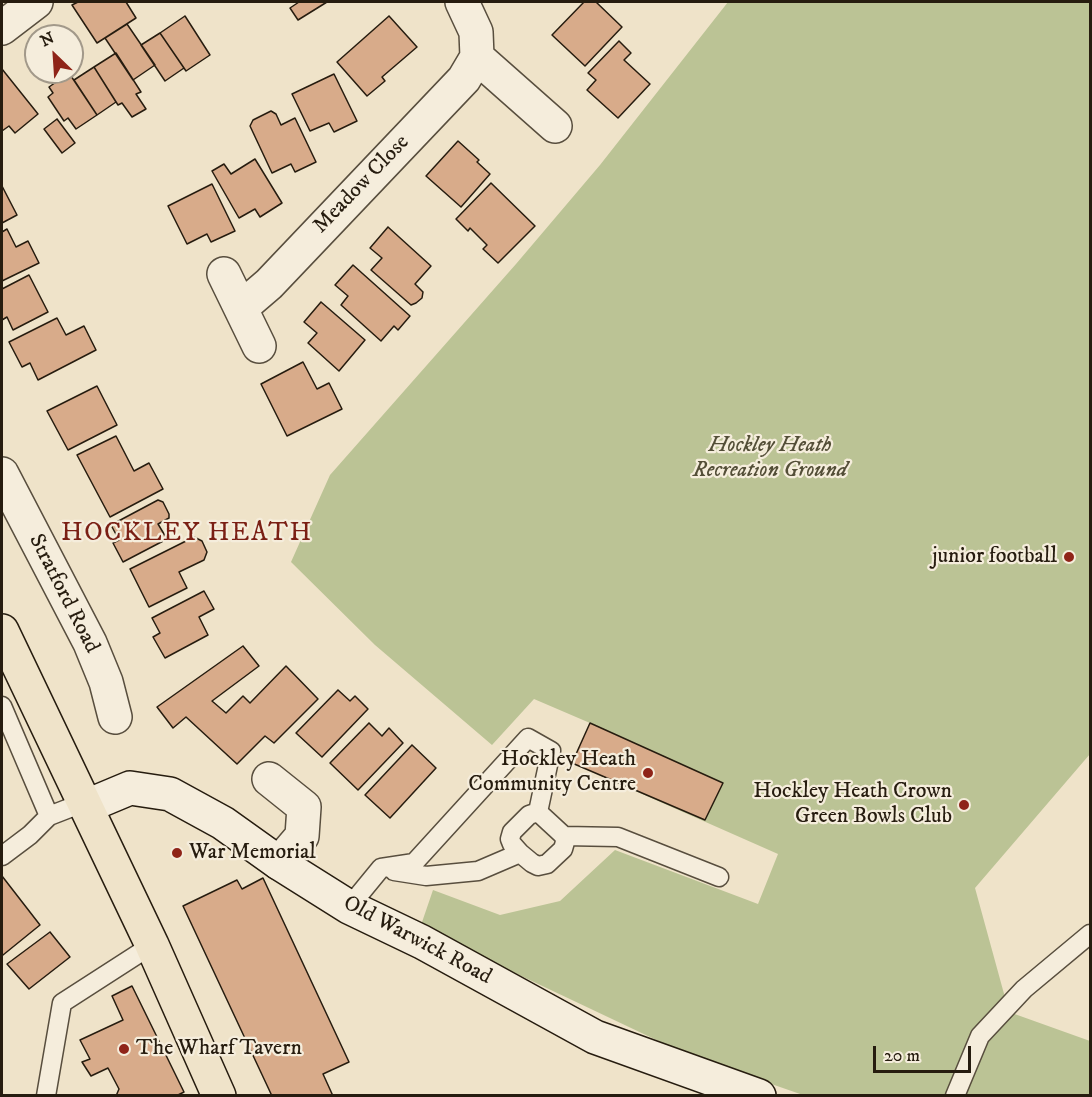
<!DOCTYPE html>
<style>
body{margin:0}
#map{position:relative;width:1092px;height:1097px;overflow:hidden;background:#efe3c9;font-family:"IM FELL DW Pica",serif}
canvas{display:block}
.frame{position:absolute;inset:0;border:3px solid #261c0f;pointer-events:none}
.north{position:absolute;left:24px;top:24px;width:60px;height:60px;box-sizing:border-box;background:#f5eddc;border:2px solid #a2998a;border-radius:50%;rotate:335deg;font-size:16px;font-weight:700;line-height:24px;text-align:center;color:#261c0f}
.north::after{content:'';display:block;margin:auto;width:21px;height:27px;background:#8f2418;clip-path:polygon(50% 0,100% 100%,50% 72%,0 100%)}
.scale{position:absolute;left:873px;top:1046px;width:98px;height:27px;box-sizing:border-box;border:3px solid #261c0f;border-top:0;padding-left:8px;font-size:18px;line-height:21px;white-space:nowrap;color:#261c0f;-webkit-text-stroke:4px #f5eddc;paint-order:stroke}
</style>
<div id="map">
<canvas width="1092" height="1097"></canvas>
<div class="frame"></div>
<div class="north">N</div>
<div class="scale">20 m</div>
</div>
<script>
const ctx = document.querySelector('canvas').getContext('2d');
ctx.lineJoin = 'round';
function paint(path, color) { ctx.fillStyle = color; ctx.fill(path, 'evenodd'); }
const poly = rows => new Path2D(rows.map(r => 'M' + r).join(''));
function trace(path, color, width, dash) { ctx.strokeStyle = color; ctx.lineWidth = width; ctx.lineCap = dash ? 'butt' : 'round'; ctx.setLineDash(dash || []); ctx.stroke(path); }
function label(font, color, halo, rows, align = 'center') {
  ctx.font = font + ' "IM FELL DW Pica",serif'; ctx.lineWidth = 4.5; ctx.setLineDash([]); ctx.textBaseline = 'middle'; ctx.strokeStyle = halo; ctx.fillStyle = color; for (const [text, x, y, turn = 0] of rows) {
    ctx.save(); ctx.translate(x, y); ctx.rotate((+turn || 0) * Math.PI / 180); ctx.textAlign = isNaN(turn) ? turn : align; if (halo) ctx.strokeText(text, 0, 0); ctx.fillText(text, 0, 0); ctx.restore();
  }
}
paint(poly([
 [728,2,1090,2,1090,754,975,888,1009,1012,1090,1041,1090,1095,803,1095,688,1055,420,928,433,890,500,915,560,901,615,850,758,904,778,854,572,763,590,723,534,699,492,745,375,645,291,562,330,475,516,264,600,165]
]), '#bbc395');
const building = poly([
 [78,2,126,2,136,18,97,43,72,5,78,2],
 [299,2,327,2,298,20,290,8,299,2],
 [584,2,596,2,622,27,585,66,552,35,584,2],
 [185,16,210,55,186,71,160,33,185,16],
 [389,16,417,47,382,77,385,81,367,96,337,62,389,16],
 [127,24,155,65,133,80,105,38,127,24],
 [160,33,184,68,165,81,141,45,160,33],
 [619,41,631,53,624,60,650,84,618,118,587,90,596,80,588,73,619,41],
 [116,53,141,92,136,94,146,109,132,117,122,103,118,105,94,67,116,53],
 [94,67,116,102,97,115,74,80,94,67],
 [2,69,38,114,15,133,9,126,2,131,2,69],
 [69,73,97,115,76,129,68,118,64,121,48,97,53,93,49,87,69,73],
 [334,74,357,121,334,132,329,123,310,131,292,94,334,74],
 [271,111,276,114,281,125,295,118,316,162,295,172,291,164,272,173,250,126,253,120,271,111],
 [57,119,75,143,62,153,44,129,57,119],
 [458,141,479,160,477,162,490,174,461,207,426,176,458,141],
 [255,159,282,203,260,217,255,209,239,218,212,171,224,164,231,174,255,159],
 [491,183,535,226,498,263,483,249,487,245,470,228,468,231,456,219,491,183],
 [212,184,235,231,211,242,207,234,187,244,168,206,212,184],
 [2,186,17,215,2,223,2,186],
 [388,227,431,266,415,284,423,292,422,298,416,303,411,305,371,270,382,258,370,248,388,227],
 [7,229,16,247,28,241,39,263,2,281,2,232,7,229],
 [353,265,410,316,398,330,394,326,381,341,341,305,348,296,335,285,353,265],
 [29,275,48,312,13,330,7,317,2,320,2,289,29,275],
 [321,302,365,340,339,371,308,343,317,333,304,322,321,302],
 [57,318,66,335,84,326,96,350,38,380,30,363,22,367,9,342,57,318],
 [303,362,317,389,329,383,342,409,287,436,261,384,303,362],
 [97,386,117,425,68,450,47,411,97,386],
 [116,436,134,471,149,463,163,489,110,517,77,455,116,436],
 [158,500,163,502,169,514,169,518,158,524,167,539,123,562,113,543,119,540,111,525,158,500],
 [194,537,202,541,207,552,204,560,179,572,187,588,149,607,130,569,194,537],
 [204,591,214,609,199,617,208,635,165,658,153,637,160,633,152,618,204,591],
 [243,646,259,666,212,701,226,713,243,696,250,703,286,666,318,699,274,743,265,736,237,764,186,717,173,728,157,707,243,646],
 [338,690,350,701,355,696,368,709,322,757,296,733,338,690],
 [369,723,382,736,389,728,403,743,358,790,330,763,369,723],
 [590,723,723,783,705,820,572,763,590,723],
 [412,745,436,768,390,818,365,795,412,745],
 [2,876,40,925,3,955,2,954,2,876],
 [263,878,349,1062,323,1074,333,1096,272,1096,183,906,237,880,242,889,263,878],
 [50,932,70,957,29,989,7,964,50,932],
 [132,986,184,1092,176,1096,116,1096,119,1089,108,1068,91,1076,82,1062,90,1059,80,1040,123,1020,112,996,132,986]
]);
paint(building, '#d8ab8a');
trace(building, '#261c0f', 1.5);
const service = poly([
 [2,706,49,816,85,802],
 [538,812,564,836,565,842,563,849,547,864,538,866,532,863,520,853,512,844,510,839,512,832,529,815,538,812],
 [564,836,618,837,719,877],
 [2,856,30,835,49,816],
 [394,871,426,876,478,871,520,853],
 [349,907,381,868,414,863,528,738,551,751,538,812],
 [46,1096,62,1003,152,945],
 [955,1096,980,1036,1024,989,1090,934]
]);
const minor = poly([
 [462,2,476,32,477,57,555,126],
 [2,28,36,2],
 [224,274,259,346],
 [241,308,269,284,464,79,477,57],
 [2,474,90,643,106,682,115,717],
 [269,779,304,807,302,836,279,863]
]);
const secondary = poly([
 [87,806,130,788,170,794,223,823,279,863,349,907,422,942,595,1037,759,1096]
]);
const primary = poly([
 [2,631,152,945,219,1096]
]);
trace(service, '#584e3e', 21);
trace(minor, '#584e3e', 36);
trace(secondary, '#261c0f', 36);
trace(primary, '#261c0f', 36);
trace(service, '#f5eddc', 18);
trace(minor, '#f5eddc', 33);
trace(secondary, '#f5eddc', 33);
trace(primary, '#efe3c9', 33);
for (const [x, y, r, color] of [
 [1069,557,6,"#8f2418"],
 [648,773,6,"#8f2418"],
 [964,805,6,"#8f2418"],
 [177,853,6,"#8f2418"],
 [124,1049,6,"#8f2418"]
]) { const dot = new Path2D(); dot.arc(x, y, r, 0, 2 * Math.PI); ctx.fillStyle = color; ctx.fill(dot); trace(dot, '#f5eddc', 2); }
label('22px', '#261c0f', '#f5eddc', [
 ["Meadow Close",362,185,-46],
 ["Stratford Road",63,594,63],
 ["Old Warwick Road",417,941,28]
]);
label('italic 22px', '#534e37', '#f5eddc', [
 ["Hockley Heath",770,446],
 ["Recreation Ground",770,471]
]);
label('22px', '#261c0f', '#f5eddc', [
 ["junior football",1057,557],
 ["Hockley Heath",636,760],
 ["Community Centre",636,785],
 ["Hockley Heath Crown",952,792],
 ["Green Bowls Club",952,817],
 ["War Memorial",189,853,"left"],
 ["The Wharf Tavern",136,1049,"left"]
], 'right');
ctx.letterSpacing = '1.5px';
label('26px', '#7a1f14', '#f5eddc', [
 ["HOCKLEY HEATH",187,535]
]);
ctx.letterSpacing = '0px';
</script>
